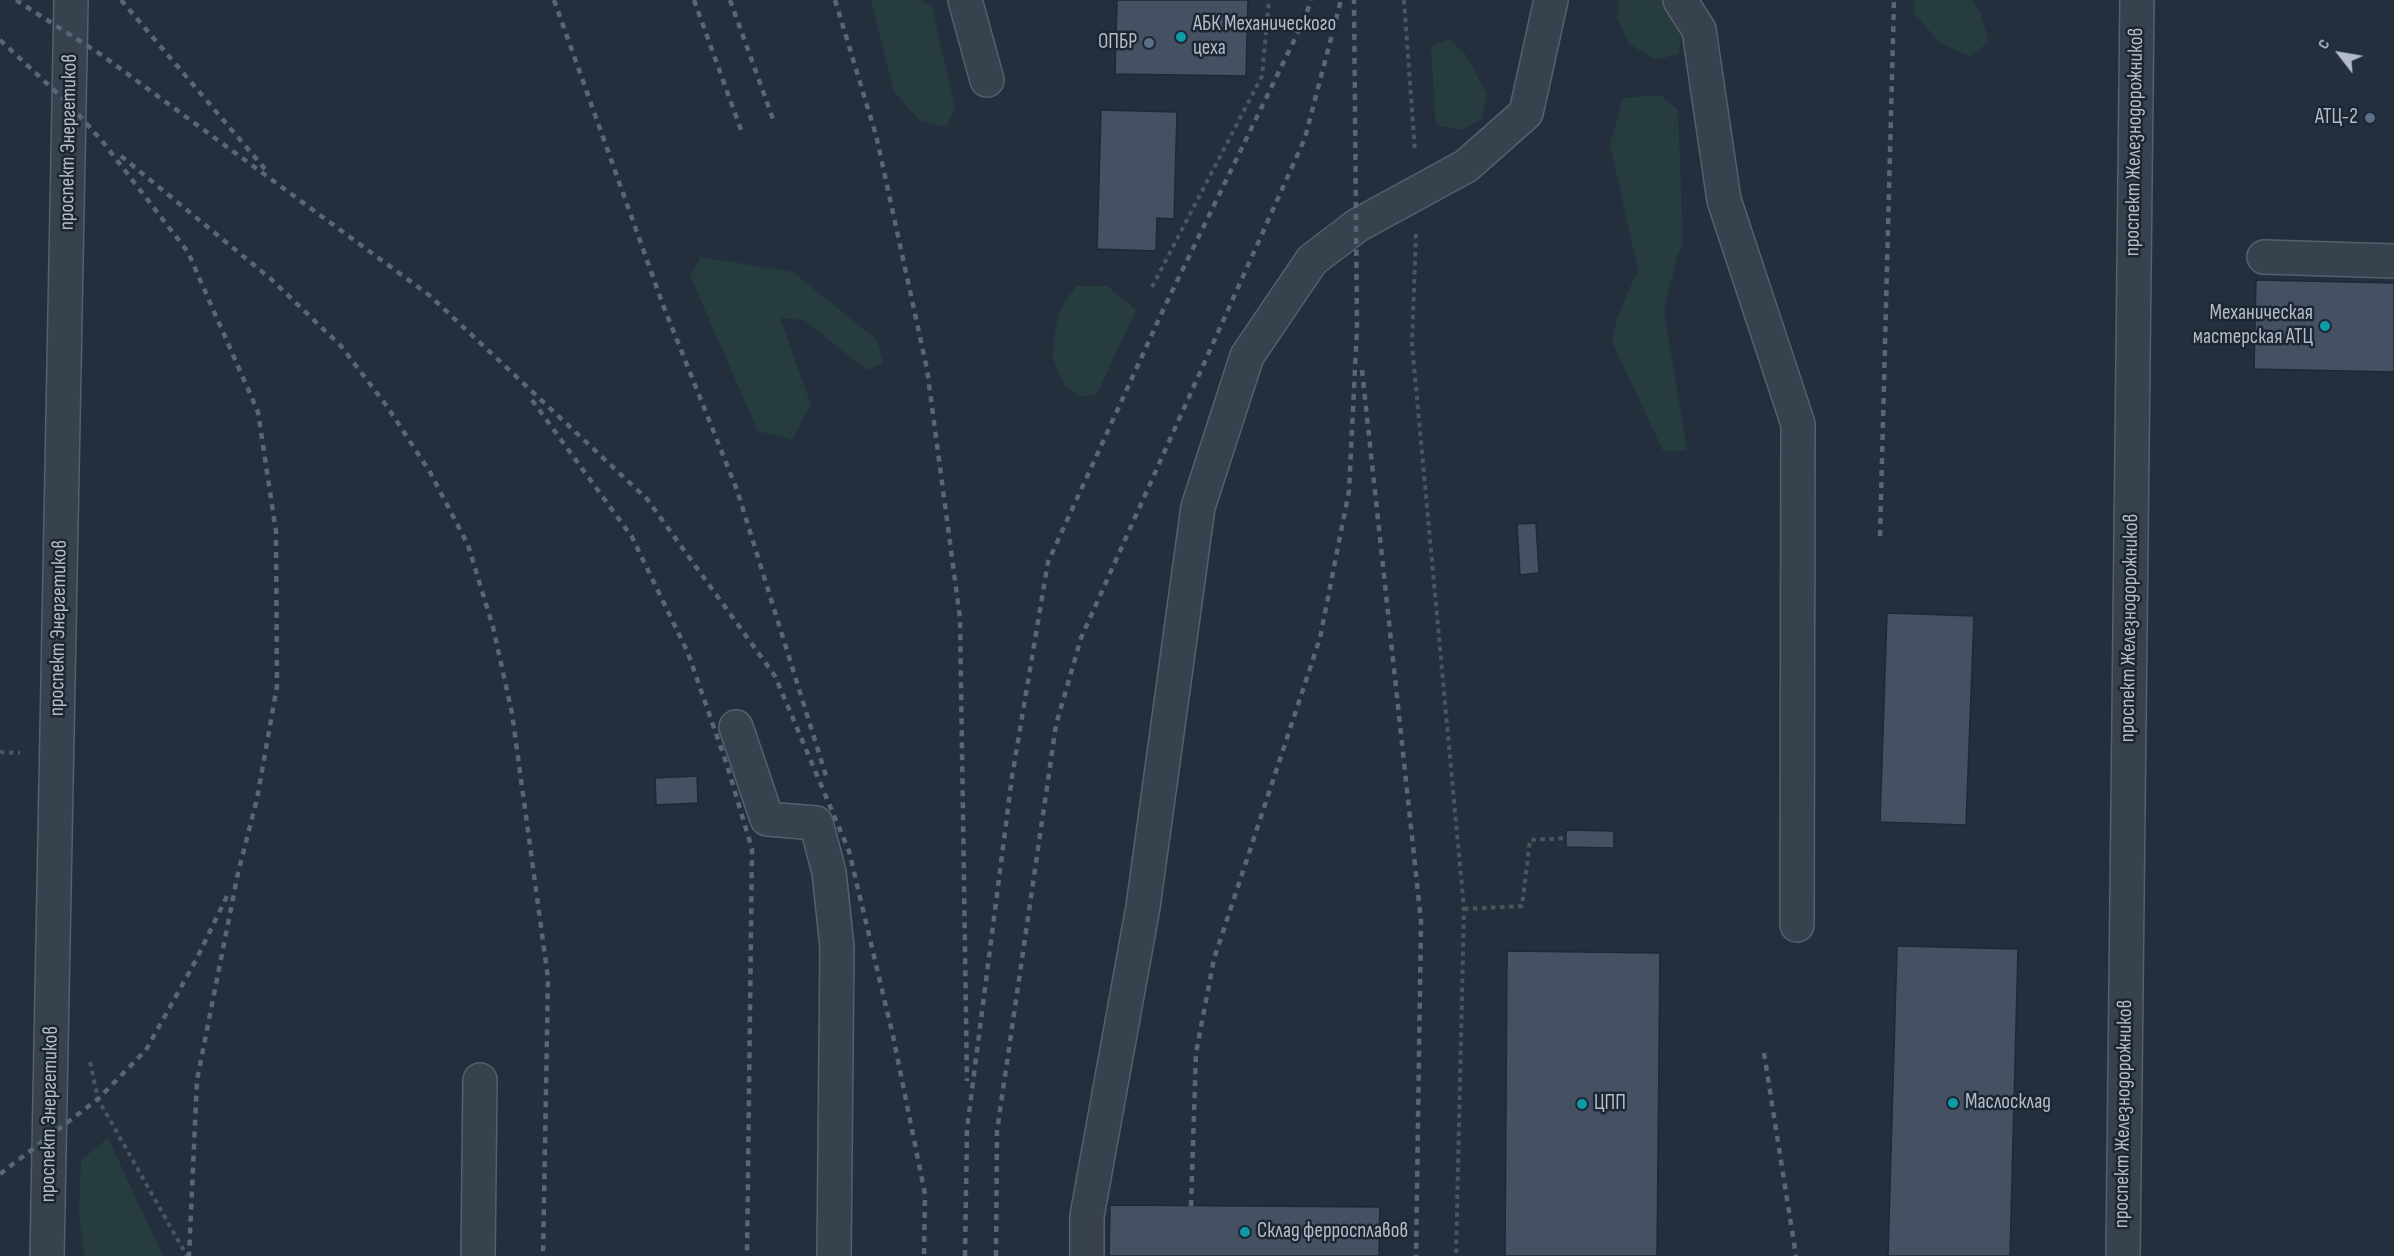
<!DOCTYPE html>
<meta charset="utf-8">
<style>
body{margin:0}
#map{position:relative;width:2394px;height:1256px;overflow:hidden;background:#242f3e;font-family:"Sofia Sans Condensed",sans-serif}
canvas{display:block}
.north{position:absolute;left:2310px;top:24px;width:60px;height:60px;-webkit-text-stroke:4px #1d2633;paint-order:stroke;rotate:301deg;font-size:16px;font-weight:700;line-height:24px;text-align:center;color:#b4bcc9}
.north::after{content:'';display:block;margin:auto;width:21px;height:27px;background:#b4bcc9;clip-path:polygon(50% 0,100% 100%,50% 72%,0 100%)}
</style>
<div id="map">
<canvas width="2394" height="1256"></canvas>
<div class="north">С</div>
</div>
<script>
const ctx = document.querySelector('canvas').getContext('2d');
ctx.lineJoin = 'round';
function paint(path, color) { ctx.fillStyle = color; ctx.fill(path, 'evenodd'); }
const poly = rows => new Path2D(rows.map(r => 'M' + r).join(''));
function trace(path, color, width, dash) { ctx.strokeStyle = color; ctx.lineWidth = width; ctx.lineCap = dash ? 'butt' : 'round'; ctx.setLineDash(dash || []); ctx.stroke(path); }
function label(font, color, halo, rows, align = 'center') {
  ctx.font = font + ' "Sofia Sans Condensed",sans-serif'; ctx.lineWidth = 5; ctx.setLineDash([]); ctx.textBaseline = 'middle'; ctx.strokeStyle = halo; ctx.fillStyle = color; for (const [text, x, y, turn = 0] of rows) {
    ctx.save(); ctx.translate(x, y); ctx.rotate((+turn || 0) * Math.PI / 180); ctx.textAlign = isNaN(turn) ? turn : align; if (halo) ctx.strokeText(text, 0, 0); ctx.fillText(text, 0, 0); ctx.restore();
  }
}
paint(poly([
 [871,0,921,0,932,7,955,108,946,127,919,120,894,91],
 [1619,0,1662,0,1681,36,1679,54,1656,60,1629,44,1617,17],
 [1915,0,1972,0,1980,12,1989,42,1970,56,1940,43,1914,13],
 [1449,39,1466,55,1487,95,1482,119,1462,130,1436,125,1431,47],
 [1661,95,1678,110,1683,247,1678,254,1664,310,1687,451,1663,451,1612,341,1617,317,1638,270,1610,144,1623,98],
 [701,257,793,272,877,340,883,363,867,370,804,320,780,318,811,405,792,440,758,431,690,276],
 [1076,286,1107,286,1136,310,1097,394,1083,397,1065,386,1052,356,1058,313],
 [108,1138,163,1256,84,1256,79,1215,81,1160]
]), '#263c3f');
const building = poly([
 [1117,0,1248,0,1246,76,1115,74,1117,0],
 [1101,110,1177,112,1174,219,1157,218,1156,251,1097,249,1101,110],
 [2256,280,2394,283,2394,372,2254,369,2256,280],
 [1536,523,1539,573,1520,575,1517,524,1536,523],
 [1887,613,1974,616,1966,825,1880,822,1887,613],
 [697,776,698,803,656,805,655,778,697,776],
 [1566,830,1614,831,1614,848,1566,847,1566,830],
 [1897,946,2018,949,2010,1256,1888,1256,1897,946],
 [1507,951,1660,953,1657,1256,1505,1256,1507,951],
 [1110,1205,1380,1207,1379,1256,1109,1256,1110,1205]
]);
paint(building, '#455162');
trace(building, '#1f2835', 1.5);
const minor = poly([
 [965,0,987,80],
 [1680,0,1699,30,1724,200,1798,424,1797,925],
 [2264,257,2394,261],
 [736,727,767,819,816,823,829,872,837,947,834,1256],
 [47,1256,71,0],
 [478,1256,480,1080],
 [1087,1256,1087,1216,1143,907,1198,507,1247,356,1312,260,1358,225,1466,166,1526,113,1551,0],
 [2123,1256,2137,0]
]);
trace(minor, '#565f6c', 36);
trace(poly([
 [1404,0,1415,152],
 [1416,234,1412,344,1464,909,1456,1256],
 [1152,287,1262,76,1269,0],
 [0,752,20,753],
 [1464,909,1522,906,1530,840,1566,838],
 [90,1062,98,1099,187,1256]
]), '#44595c', 4, [4.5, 4.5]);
trace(minor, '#38414e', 33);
trace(poly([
 [16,0,103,56,429,295,647,499,775,676,849,851,893,1036,925,1194,924,1256],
 [121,0,265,169],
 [554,0,663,305,737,490,827,779],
 [694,0,741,130],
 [730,0,773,119],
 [835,0,876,135,927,369,960,618,967,1081],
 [0,40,69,104,102,141,188,252,258,412,276,532,277,686,257,799,238,873,197,1080,189,1256],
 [121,156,271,279,341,346,386,405,430,472,468,545,493,627,512,713,548,978,543,1256],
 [1362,370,1421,921,1416,1256],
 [532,400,632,537,688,653,727,765,752,849,747,1256],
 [1880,536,1894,0],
 [1764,1053,1796,1256],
 [0,1174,98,1099,146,1050,196,960,229,892],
 [1191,1206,1196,1053,1214,959,1320,638,1349,491,1357,328,1354,0],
 [965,1256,967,1129,1012,777,1048,562,1164,308,1305,18,1311,0],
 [996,1256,997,1131,1056,725,1081,638,1305,138,1341,0]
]), '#5a6575', 4.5, [6, 6]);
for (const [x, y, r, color] of [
 [1181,37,6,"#0f9aa8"],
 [1149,43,6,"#5c6f8a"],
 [2370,118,6,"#5c6f8a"],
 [2325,326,6,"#0f9aa8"],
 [1953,1103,6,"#0f9aa8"],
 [1582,1104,6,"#0f9aa8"],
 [1245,1232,6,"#0f9aa8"]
]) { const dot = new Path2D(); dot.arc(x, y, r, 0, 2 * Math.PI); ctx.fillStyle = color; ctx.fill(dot); trace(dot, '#1d2633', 2); }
label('21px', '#b4bcc9', '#1d2633', [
 ["АБК Механического",1193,25],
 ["цеха",1193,49],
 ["ОПБР",1137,43,"right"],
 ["АТЦ-2",2358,118,"right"],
 ["Механическая",2313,314,"right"],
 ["мастерская АТЦ",2313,338,"right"],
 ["Маслосклад",1965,1103],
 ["ЦПП",1594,1104],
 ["Склад ферросплавов",1257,1232]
], 'left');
label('21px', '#b4bcc9', '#1d2633', [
 ["проспект Энергетиков",69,142,-89],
 ["проспект Железнодорожников",2135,142,-89],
 ["проспект Энергетиков",59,628,-89],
 ["проспект Железнодорожников",2130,628,-89],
 ["проспект Энергетиков",50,1114,-89],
 ["проспект Железнодорожников",2124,1114,-89]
]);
</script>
